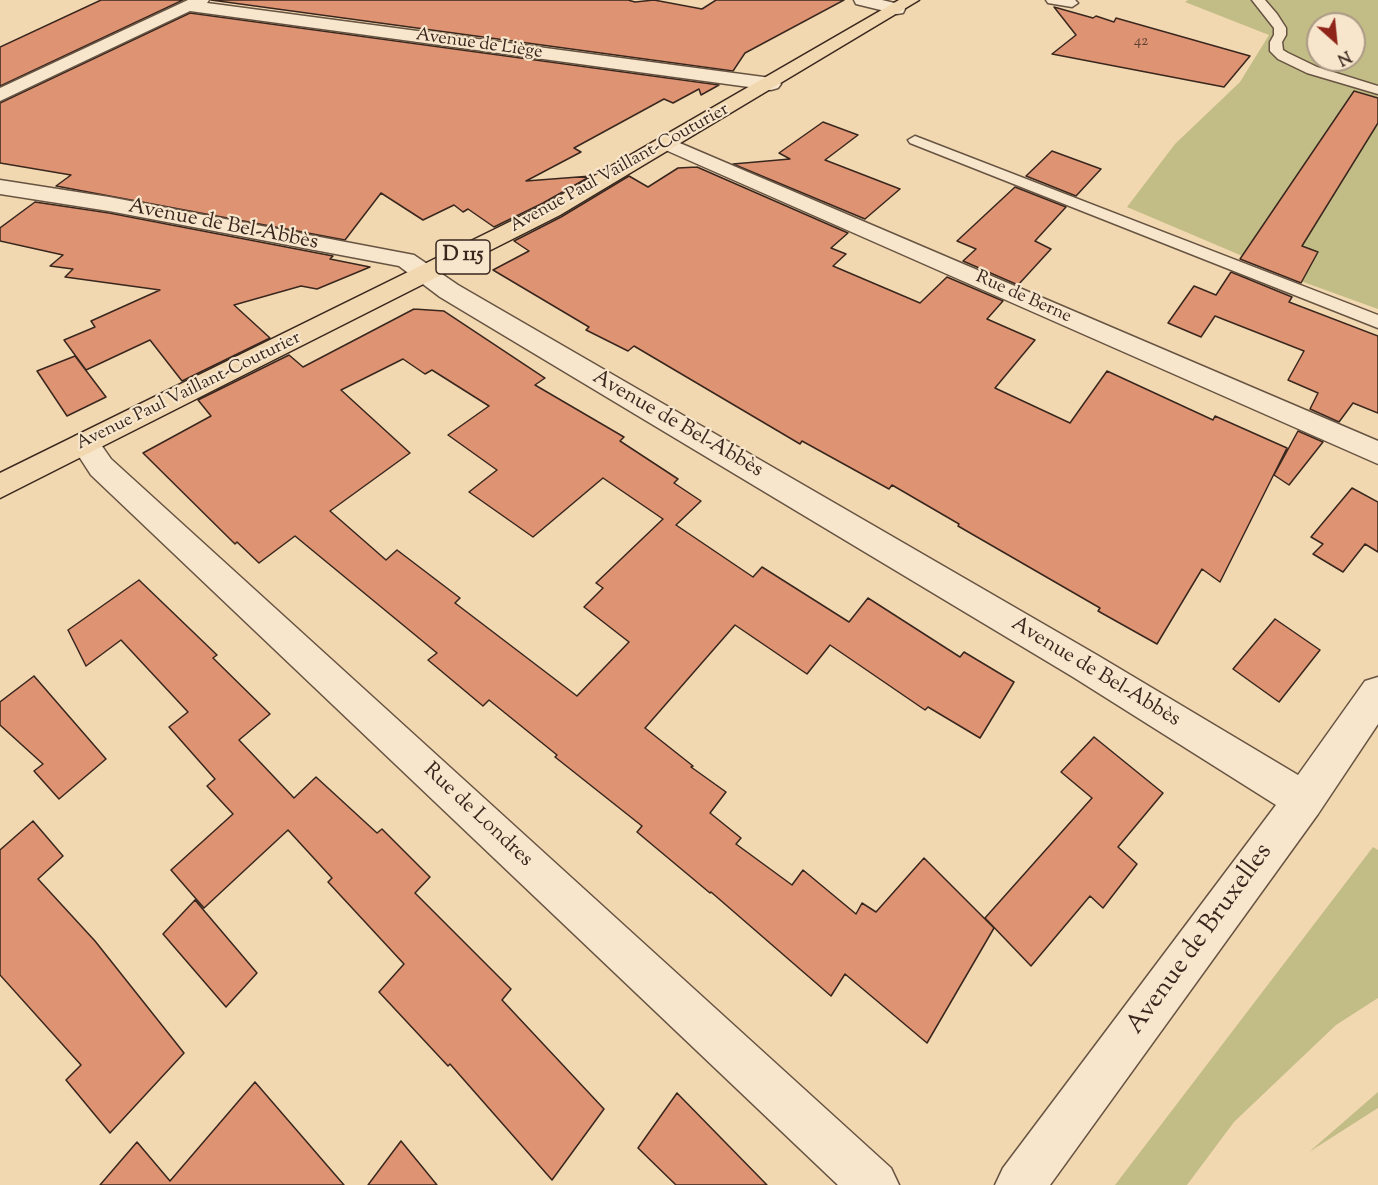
<!DOCTYPE html>
<meta charset="utf-8">
<style>
body{margin:0}
#map{position:relative;width:1378px;height:1185px;overflow:hidden;background:#f2d8b0;font-family:"Sorts Mill Goudy",serif}
canvas{display:block}
.north{position:absolute;left:1306px;top:12px;width:60px;height:60px;box-sizing:border-box;background:#f7e6cc;border:2px solid #ab9a86;border-radius:50%;rotate:153deg;font-size:16px;font-weight:700;line-height:24px;text-align:center;color:#39271e}
.north::after{content:'';display:block;margin:auto;width:21px;height:27px;background:#8f2418;clip-path:polygon(50% 0,100% 100%,50% 72%,0 100%)}
</style>
<div id="map">
<canvas width="1378" height="1185"></canvas>
<div class="north">N</div>
</div>
<script>
const ctx = document.querySelector('canvas').getContext('2d');
ctx.lineJoin = 'round';
function paint(path, color) { ctx.fillStyle = color; ctx.fill(path, 'evenodd'); }
const poly = rows => new Path2D(rows.map(r => 'M' + r).join(''));
function trace(path, color, width, dash) { ctx.strokeStyle = color; ctx.lineWidth = width; ctx.lineCap = dash ? 'butt' : 'round'; ctx.setLineDash(dash || []); ctx.stroke(path); }
function label(font, color, halo, rows, align = 'center') {
  ctx.font = font + ' "Sorts Mill Goudy",serif'; ctx.lineWidth = 4.5; ctx.setLineDash([]); ctx.textBaseline = 'middle'; ctx.strokeStyle = halo; ctx.fillStyle = color; for (const [text, x, y, turn = 0] of rows) {
    ctx.save(); ctx.translate(x, y); ctx.rotate((+turn || 0) * Math.PI / 180); ctx.textAlign = isNaN(turn) ? turn : align; if (halo) ctx.strokeText(text, 0, 0); ctx.fillText(text, 0, 0); ctx.restore();
  }
}
paint(poly([
 [1188,0,1378,0,1378,309,1306,283,1127,207,1175,144,1240,82,1269,35,1185,2],
 [1318,24,1354,24,1354,60,1318,60],
 [1373,847,1378,850,1378,998,1336,1025,1234,1122,1187,1185,1115,1185],
 [1378,1092,1378,1108,1309,1152]
]), '#c2bc86');
const building = poly([
 [101,0,183,0,0,86,0,47,101,0],
 [211,0,628,0,635,2,654,0,702,9,716,0,844,0,745,53,733,71,211,0],
 [1054,7,1093,18,1096,16,1114,22,1116,18,1250,56,1224,87,1052,54,1076,35,1054,7],
 [190,13,719,85,701,95,699,89,673,103,664,99,574,148,581,152,526,181,591,176,543,203,494,227,468,209,463,212,454,205,423,220,381,193,345,240,56,186,71,175,0,163,0,103,190,13],
 [1354,91,1378,98,1378,123,1302,246,1318,252,1301,283,1240,259,1354,91],
 [823,122,858,135,825,160,900,189,865,219,733,164,790,159,779,153,823,122],
 [1052,151,1101,169,1076,196,1026,176,1052,151],
 [697,167,848,233,831,248,846,254,833,266,920,303,947,277,1003,301,987,319,1035,340,995,388,1070,423,1107,371,1213,420,1215,416,1287,448,1220,582,1202,569,1157,644,1098,611,1100,608,958,526,959,524,892,485,889,489,802,441,800,444,634,346,628,351,586,330,589,327,493,270,529,251,514,241,561,217,629,176,648,187,678,168,697,167],
 [1015,187,1066,207,1035,241,1051,249,1018,285,963,261,976,249,957,241,1015,187],
 [35,202,109,213,333,256,330,259,370,267,317,289,301,286,234,305,270,338,182,381,150,340,86,370,64,340,95,327,91,321,160,290,65,277,73,269,50,266,63,255,0,241,0,228,35,202],
 [1231,272,1292,297,1289,302,1378,336,1378,413,1353,403,1339,422,1310,409,1318,393,1288,380,1304,351,1215,316,1201,337,1168,323,1194,286,1216,295,1231,272],
 [414,309,444,311,545,378,535,385,624,437,620,441,678,479,674,483,701,501,676,525,753,577,762,567,849,622,868,598,960,657,964,652,1014,682,980,738,928,707,925,710,830,645,807,674,735,625,645,728,693,766,691,767,726,792,710,813,741,838,736,844,792,885,803,870,856,914,862,903,876,912,924,858,994,928,927,1043,845,974,831,996,711,892,710,893,637,832,642,826,555,757,557,755,489,700,483,706,428,660,437,653,295,536,259,563,237,542,235,544,143,453,211,416,198,400,289,355,303,367,414,309],
 [403,359,425,374,432,370,489,406,448,435,497,470,469,492,533,537,603,478,663,519,596,583,603,588,584,607,629,642,577,696,455,603,460,598,397,550,386,560,330,511,410,453,341,390,403,359],
 [75,356,106,397,67,416,37,371,75,356],
 [1298,431,1323,442,1289,485,1274,475,1298,431],
 [1352,488,1378,502,1378,552,1365,544,1343,572,1313,554,1323,544,1311,537,1352,488],
 [139,580,217,655,213,658,270,714,239,740,294,798,316,777,377,833,382,829,430,877,415,893,511,989,502,1000,604,1109,552,1180,450,1064,448,1066,379,992,404,964,328,882,332,878,288,830,204,908,171,870,233,814,207,786,215,779,169,727,188,712,121,640,86,666,68,630,139,580],
 [1275,619,1320,650,1279,702,1233,669,1275,619],
 [34,676,106,759,59,799,34,771,43,764,0,725,0,702,34,676],
 [1094,737,1163,793,1118,847,1137,864,1103,908,1090,896,1031,966,985,918,1092,798,1061,772,1094,737],
 [33,821,63,856,38,879,95,941,184,1053,110,1133,66,1080,81,1065,0,975,0,850,33,821],
 [195,900,257,973,226,1007,163,934,195,900],
 [255,1082,344,1185,100,1185,137,1142,170,1181,255,1082],
 [677,1093,767,1185,676,1185,638,1148,677,1093],
 [401,1141,437,1185,368,1185,401,1141]
]);
paint(building, '#de9373');
trace(building, '#39271e', 1.5);
const lane = poly([
 [1046,0,1075,0,1078,3,1072,7,1048,3,1046,0],
 [1252,0,1265,0,1277,14,1286,28,1286,35,1282,42,1283,50,1288,53,1317,67,1378,86,1378,94,1307,73,1278,59,1270,51,1270,42,1274,35,1274,28,1252,0],
 [915,136,1378,315,1378,328,910,143,908,140,915,136]
]);
const street = poly([
 [188,0,209,0,207,3,771,78,778,80,781,84,778,88,771,90,190,11,0,101,0,88,188,0],
 [854,0,882,0,903,5,905,9,903,13,897,14,856,4,854,0],
 [668,138,1378,441,1378,464,661,148,658,144,661,140,668,138],
 [0,180,109,197,414,255,458,285,1097,655,1298,775,1365,681,1378,677,1378,724,1318,814,1050,1185,995,1185,1003,1168,1276,805,1073,677,440,297,399,266,109,211,0,194,0,180],
 [85,433,95,436,111,459,891,1168,899,1185,838,1185,91,475,71,444,75,436,85,433]
]);
const primary = poly([
 [899,0,919,0,560,215,0,498,0,473,544,205,899,0]
]);
trace(lane, '#675342', 3);
trace(street, '#675342', 3);
trace(primary, '#39271e', 3);
paint(lane, '#f7e6cc');
paint(street, '#f7e6cc');
paint(primary, '#f2d8b0');
label('15px', '#624233', null, [
 ["42",1141,42]
]);
label('18px', '#39271e', '#f7e6cc', [
 ["Avenue de Liège",479,45,8],
 ["Avenue Paul Vaillant-Couturier",620,169,-29],
 ["Rue de Berne",1023,298,24],
 ["Avenue Paul Vaillant-Couturier",189,392,-26]
]);
for (const [x, y, w] of [
 [463,257,54]
]) { const box = new Path2D(); box.roundRect(x - w / 2, y - 17, w, 34, 4.5); ctx.fillStyle = '#f7e6cc'; ctx.fill(box); trace(box, '#39271e', 1.5); }
label('bold 20px', '#39271e', null, [
 ["D 115",463,257]
]);
label('21px', '#39271e', '#f7e6cc', [
 ["Avenue de Bel-Abbès",223,226,11],
 ["Avenue de Bel-Abbès",677,425,30],
 ["Avenue de Bel-Abbès",1095,673,31],
 ["Rue de Londres",477,816,43]
]);
label('26px', '#39271e', '#f7e6cc', [
 ["Avenue de Bruxelles",1201,940,-54]
]);
</script>
